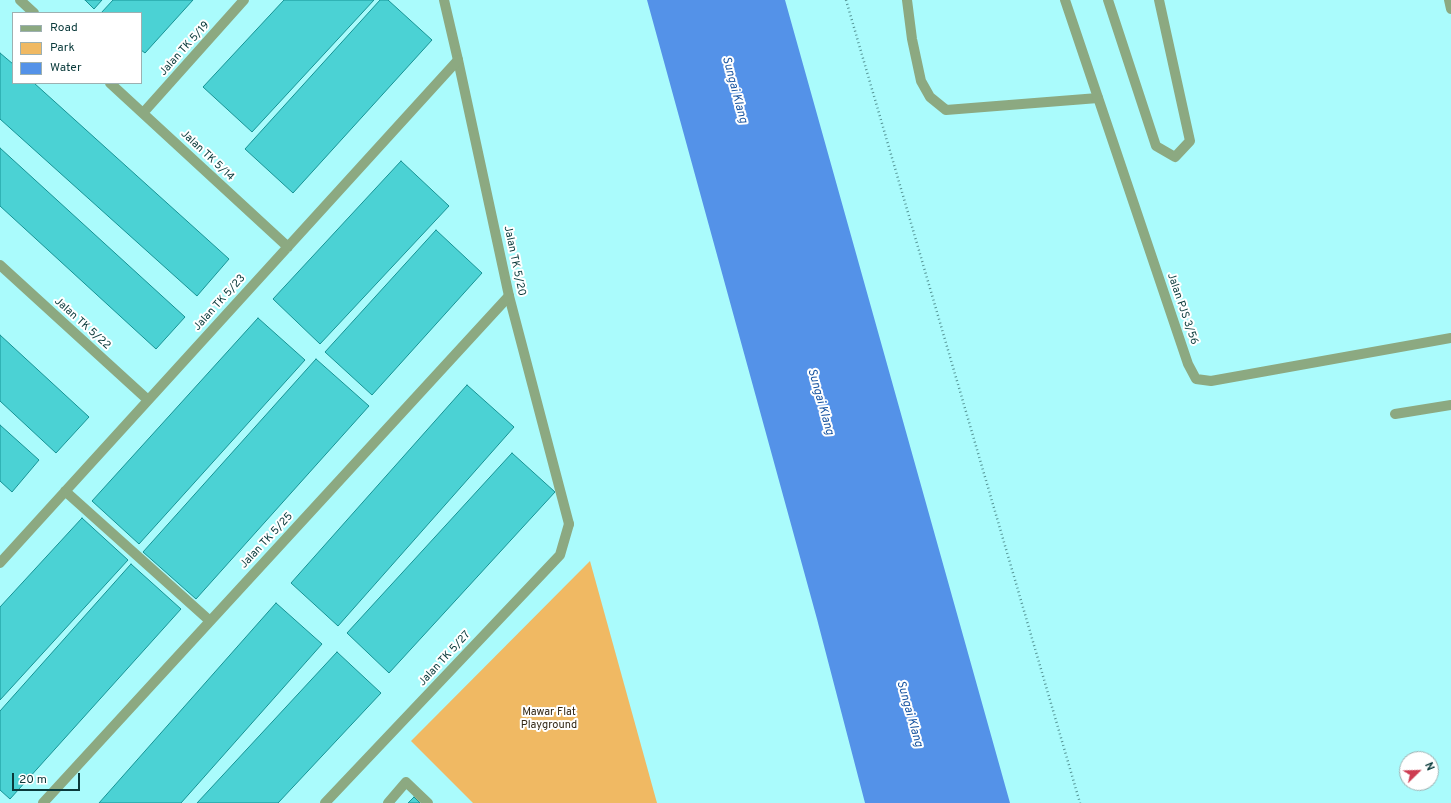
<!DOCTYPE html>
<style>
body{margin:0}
#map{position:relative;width:1451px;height:803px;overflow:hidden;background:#aafbfc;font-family:Overpass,sans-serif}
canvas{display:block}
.legend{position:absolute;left:12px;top:12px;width:130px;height:72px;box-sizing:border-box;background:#fff;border:1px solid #9db0b1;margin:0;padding:5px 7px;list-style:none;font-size:12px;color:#0a3a3b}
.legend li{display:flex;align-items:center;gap:8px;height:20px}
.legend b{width:20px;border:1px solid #9db0b1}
.north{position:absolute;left:1399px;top:751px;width:40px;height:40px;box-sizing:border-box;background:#fff;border:1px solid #9db0b1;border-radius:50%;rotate:67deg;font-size:11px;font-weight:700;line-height:16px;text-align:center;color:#0a3a3b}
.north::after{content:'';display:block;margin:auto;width:14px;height:18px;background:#cd3d52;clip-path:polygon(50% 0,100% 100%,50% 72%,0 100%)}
.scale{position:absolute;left:12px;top:773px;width:68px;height:18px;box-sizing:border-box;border:2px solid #0a3a3b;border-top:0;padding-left:5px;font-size:12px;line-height:14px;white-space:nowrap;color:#0a3a3b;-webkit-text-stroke:3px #fff;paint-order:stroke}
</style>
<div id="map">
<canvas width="1451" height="803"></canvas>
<ul class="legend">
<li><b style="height:5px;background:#8ca981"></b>Road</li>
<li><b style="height:11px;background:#f0b963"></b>Park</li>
<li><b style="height:11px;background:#5492e8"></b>Water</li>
</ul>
<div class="north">N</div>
<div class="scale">20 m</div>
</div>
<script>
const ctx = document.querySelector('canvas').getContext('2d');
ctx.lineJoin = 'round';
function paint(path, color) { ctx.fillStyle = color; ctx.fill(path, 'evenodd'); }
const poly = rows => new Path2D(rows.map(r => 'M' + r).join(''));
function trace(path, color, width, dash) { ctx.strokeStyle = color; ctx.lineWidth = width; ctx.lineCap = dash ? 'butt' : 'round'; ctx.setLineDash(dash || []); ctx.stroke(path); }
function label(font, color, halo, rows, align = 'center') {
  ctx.font = font + ' Overpass,sans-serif'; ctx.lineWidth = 4; ctx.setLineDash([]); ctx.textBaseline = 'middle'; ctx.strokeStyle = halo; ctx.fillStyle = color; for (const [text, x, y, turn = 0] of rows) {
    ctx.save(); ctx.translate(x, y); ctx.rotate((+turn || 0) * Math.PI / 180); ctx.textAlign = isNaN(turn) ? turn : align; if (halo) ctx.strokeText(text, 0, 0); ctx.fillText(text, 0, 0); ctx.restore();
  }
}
paint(poly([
 [590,561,657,803,473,803,411,741]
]), '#f0b963');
paint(poly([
 [647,0,785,0,1010,803,865,803,817,619]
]), '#5492e8');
const building = poly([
 [85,0,102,0,94,9,85,0],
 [113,0,193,0,145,53,141,50,141,13,101,13,113,0],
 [284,0,374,0,252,132,203,87,284,0],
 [380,0,388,0,432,40,293,193,245,149,380,0],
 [0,53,13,64,13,83,34,83,229,259,197,296,0,119,0,53],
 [0,148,185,317,156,349,0,206,0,148],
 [401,161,449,206,320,344,273,299,401,161],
 [436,230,482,273,372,395,325,352,436,230],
 [258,318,305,360,139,544,92,501,258,318],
 [0,335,89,417,56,453,0,401,0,335],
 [316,359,369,406,196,599,143,552,316,359],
 [467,385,514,427,338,626,291,583,467,385],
 [0,425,39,460,12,492,0,481,0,425],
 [512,453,555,492,389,673,347,633,512,453],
 [82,518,128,560,0,700,0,607,82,518],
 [131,564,181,609,10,799,0,790,0,711,131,564],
 [276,603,322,644,181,803,99,803,276,603],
 [337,652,381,693,278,803,197,803,337,652],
 [414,797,420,803,408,803,414,797]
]);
paint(building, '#4bd2d4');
trace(building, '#179395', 1);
trace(poly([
 [846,0,1080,803]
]), '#559596', 2.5, [1, 3]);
trace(poly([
 [444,0,458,60,509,296,569,524],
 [907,0,912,39,921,81,930,97,946,110,1098,98],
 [1108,0,1156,146,1175,157,1190,141,1159,0],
 [1395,414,1451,405],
 [388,803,406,782,428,803]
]), '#8ca981', 10);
trace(poly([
 [20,0,34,13],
 [1065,0,1188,364,1196,379,1211,381,1451,338],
 [1449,0,1451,9],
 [110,83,288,247],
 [143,113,244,0],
 [0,265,148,400],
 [65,491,210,621],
 [0,563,458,60],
 [43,803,509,296],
 [325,803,560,555,569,524]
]), '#8ca981', 10);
label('11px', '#0a3a3b', '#fff', [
 ["Jalan TK 5/19",185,49,-48],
 ["Jalan TK 5/14",207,156,43],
 ["Jalan TK 5/20",514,261,78],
 ["Jalan TK 5/23",220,303,-48],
 ["Jalan PJS 3/56",1182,309,71],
 ["Jalan TK 5/22",82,324,42],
 ["Jalan TK 5/25",267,541,-47],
 ["Jalan TK 5/27",445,659,-47]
]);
label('11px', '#332715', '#fff', [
 ["Mawar Flat",549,713],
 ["Playground",549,726]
]);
label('italic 12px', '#15529f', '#fff', [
 ["Sungai Klang",734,90,75],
 ["Sungai Klang",820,402,74],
 ["Sungai Klang",909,714,74]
]);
</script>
